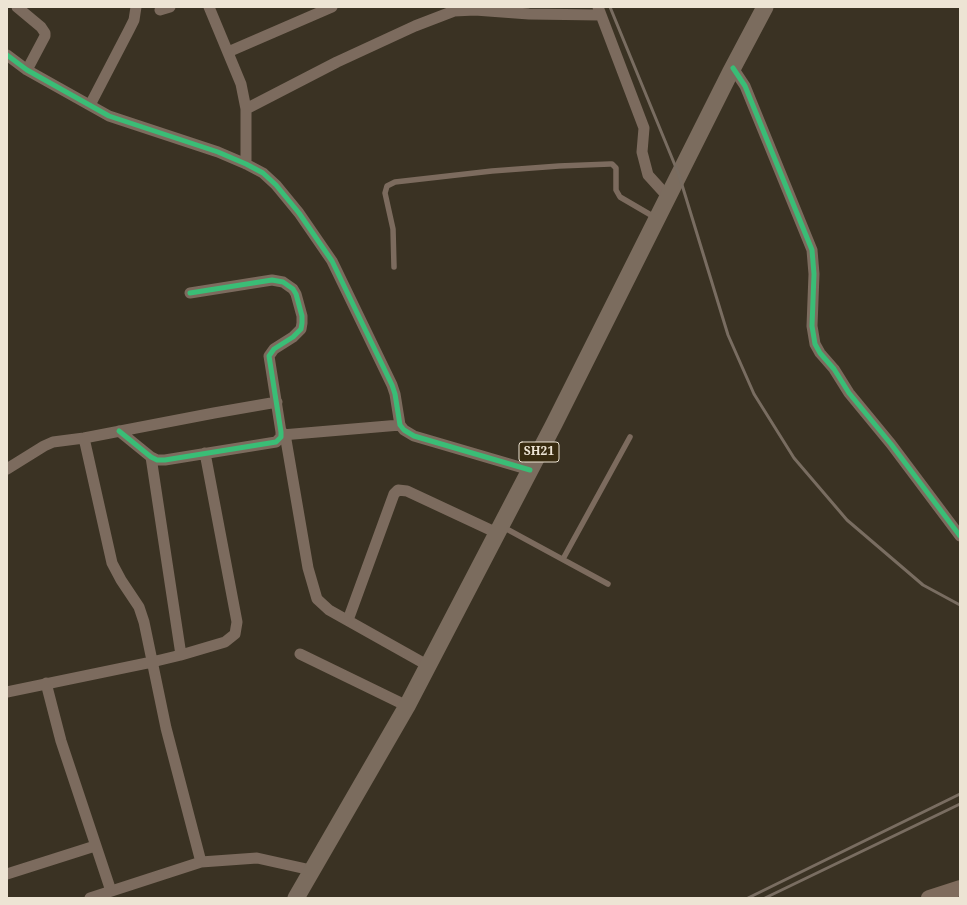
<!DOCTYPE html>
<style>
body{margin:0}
#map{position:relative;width:967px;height:905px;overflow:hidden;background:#3a3223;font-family:"Noto Serif",serif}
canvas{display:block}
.frame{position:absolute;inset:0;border:8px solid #ede4d4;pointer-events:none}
</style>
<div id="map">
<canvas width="967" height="905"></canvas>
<div class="frame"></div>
</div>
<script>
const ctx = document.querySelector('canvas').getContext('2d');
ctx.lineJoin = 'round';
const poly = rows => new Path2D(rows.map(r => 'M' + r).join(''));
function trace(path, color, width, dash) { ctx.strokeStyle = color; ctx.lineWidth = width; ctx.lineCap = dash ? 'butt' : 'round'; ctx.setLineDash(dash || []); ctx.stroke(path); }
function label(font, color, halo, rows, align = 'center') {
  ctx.font = font + ' "Noto Serif",serif'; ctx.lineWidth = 4; ctx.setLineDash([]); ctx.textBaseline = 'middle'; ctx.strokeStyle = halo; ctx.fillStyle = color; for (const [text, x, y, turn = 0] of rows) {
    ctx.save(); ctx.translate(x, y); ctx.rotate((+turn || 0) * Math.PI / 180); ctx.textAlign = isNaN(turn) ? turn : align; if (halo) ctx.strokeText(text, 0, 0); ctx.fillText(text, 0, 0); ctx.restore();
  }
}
trace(poly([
 [394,267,393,229,385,193,387,186,395,182,492,171,559,166,610,164,612,164,616,168,616,190,620,197,656,218],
 [503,527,608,584],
 [563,559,630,437]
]), '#7c6b5e', 5.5);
trace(poly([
 [17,7,41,27,45,33,45,36,27,70],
 [209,7,241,84,246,109,246,164],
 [598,7,644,128,642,152,648,175,668,197],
 [160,10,170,7],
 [228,52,332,7],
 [7,55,27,70,109,116,218,152,246,164,263,173,276,185,299,213,332,261,392,385,395,394,400,425,404,430,414,436,530,470],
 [733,68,745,86,812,250,814,274,812,326,815,344,820,353,834,369,849,393,891,444,960,536],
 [90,105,129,30,134,20,136,7],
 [246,109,337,62,415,26,454,11,475,10,529,14,601,15],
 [119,431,151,457,157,460,165,460,276,442,281,437,281,432,269,356,274,349,293,337,301,329,302,323,302,316,296,294,293,289,283,282,272,280,190,293],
 [285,434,308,568,317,599,329,610,427,665],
 [282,435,400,425],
 [84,438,112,563,121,580,139,607,144,622,166,728,201,862],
 [151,457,181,655],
 [7,469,44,446,53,442,84,438,214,413,277,402],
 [348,620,394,494,398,490,407,491,497,533],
 [300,654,407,706],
 [46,683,61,741,111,891],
 [7,692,152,662,181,655,225,642,235,634,237,622,205,453],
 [7,874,95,846],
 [90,898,201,862,257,858,311,870]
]), '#7c6b5e', 11);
trace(poly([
 [929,898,960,888]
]), '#7f6c5d', 16);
trace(poly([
 [296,898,407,706,554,424,730,73,765,7]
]), '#7b6c5e', 17);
trace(poly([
 [610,7,679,175,728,335,754,394,794,458,847,520,923,585,960,605],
 [748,898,960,794],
 [765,898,960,804]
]), '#796d61', 3);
trace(poly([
 [7,55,27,70,109,116,218,152,246,164,263,173,276,185,299,213,332,261,392,385,395,394,400,425,404,430,414,436,530,470],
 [733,68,745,86,812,250,814,274,812,326,815,344,820,353,834,369,849,393,891,444,960,536],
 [119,431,151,457,157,460,165,460,276,442,281,437,281,432,269,356,274,349,293,337,301,329,302,323,302,316,296,294,293,289,283,282,272,280,190,293]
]), '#3abd76', 5);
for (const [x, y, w] of [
 [539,452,40]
]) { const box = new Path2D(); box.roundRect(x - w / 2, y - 10, w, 20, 3); ctx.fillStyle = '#382b0f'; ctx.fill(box); trace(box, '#ede4d4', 1); }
label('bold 12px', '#ede4d4', null, [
 ["SH21",539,452]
]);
</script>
